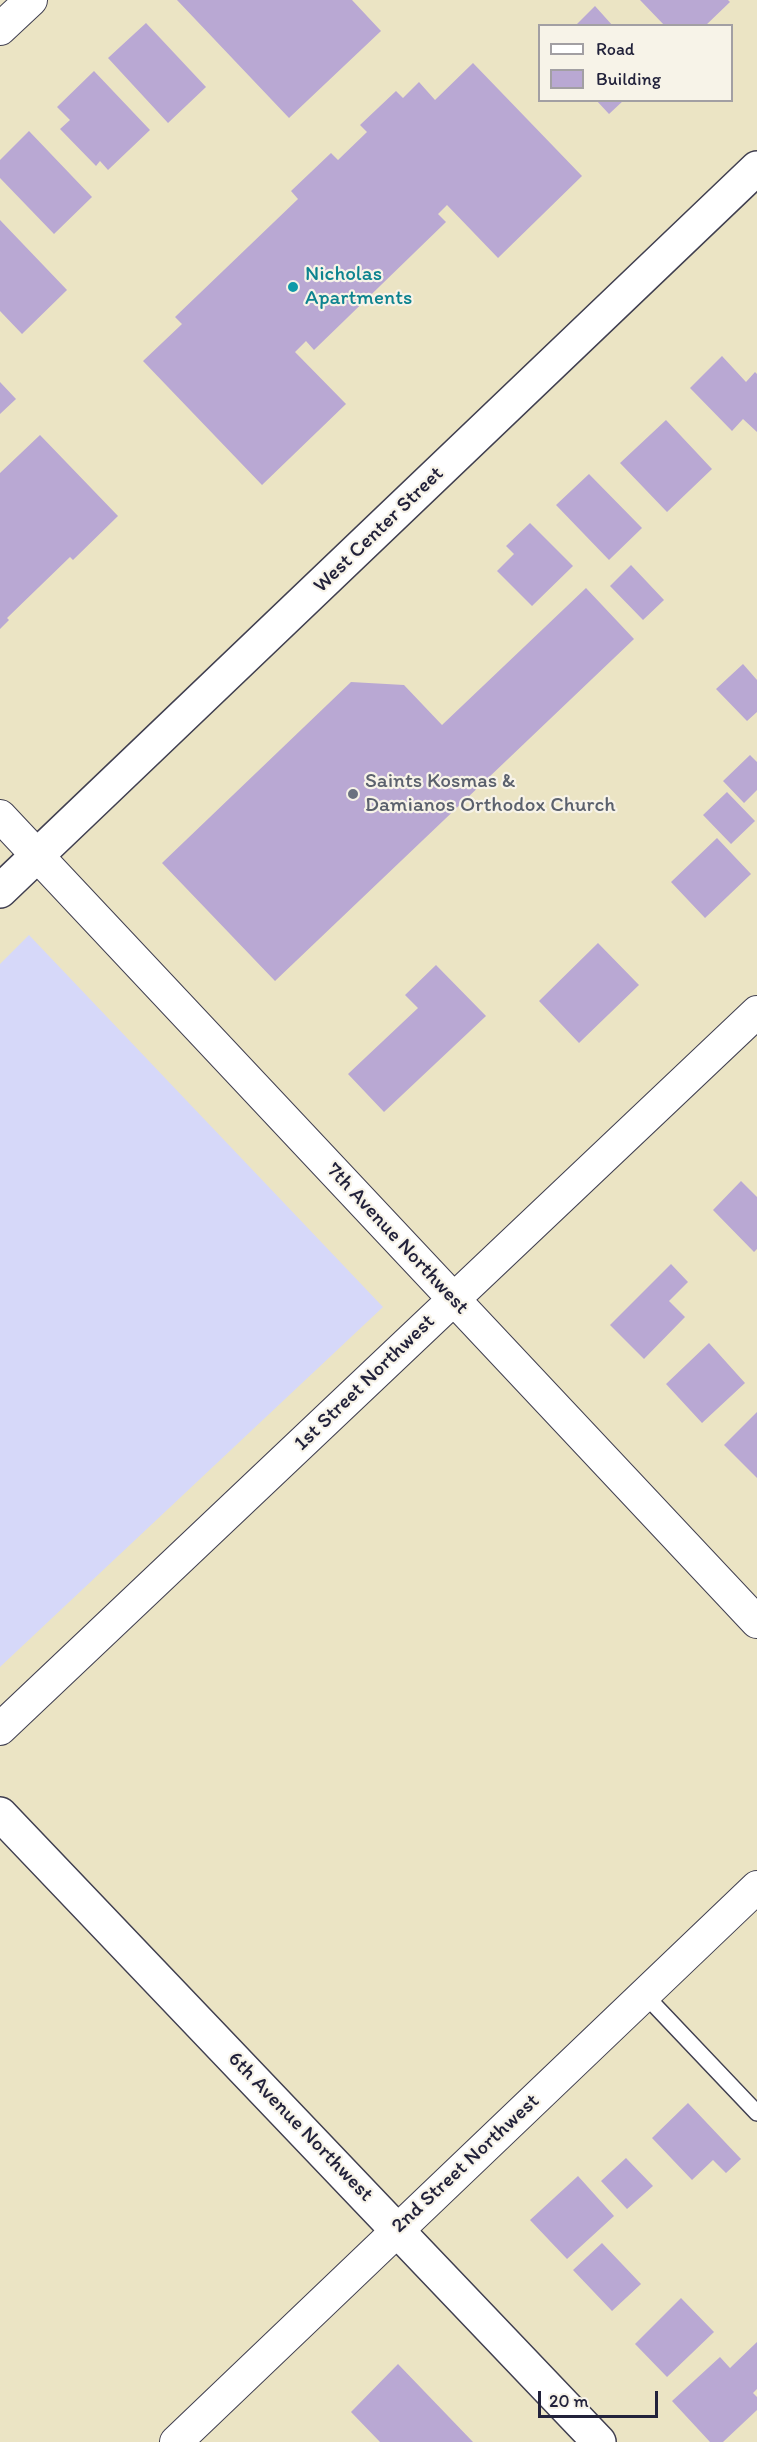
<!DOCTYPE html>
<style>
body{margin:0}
#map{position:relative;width:757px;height:2442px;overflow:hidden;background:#ebe4c4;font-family:Itim,sans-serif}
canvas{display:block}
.legend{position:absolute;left:538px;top:24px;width:195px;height:78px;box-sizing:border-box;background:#f7f3e8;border:2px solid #a29fa3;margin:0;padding:8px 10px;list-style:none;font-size:18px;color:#22223b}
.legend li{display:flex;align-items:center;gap:12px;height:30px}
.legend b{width:30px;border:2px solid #a29fa3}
.scale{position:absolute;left:538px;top:2391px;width:120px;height:27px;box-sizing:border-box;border:3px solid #22223b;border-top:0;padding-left:8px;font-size:18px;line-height:21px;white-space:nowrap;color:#22223b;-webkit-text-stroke:4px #f7f3e8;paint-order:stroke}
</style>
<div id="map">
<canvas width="757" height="2442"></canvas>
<ul class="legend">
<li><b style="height:8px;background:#fff"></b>Road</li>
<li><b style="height:16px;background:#b9a8d3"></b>Building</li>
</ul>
<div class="scale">20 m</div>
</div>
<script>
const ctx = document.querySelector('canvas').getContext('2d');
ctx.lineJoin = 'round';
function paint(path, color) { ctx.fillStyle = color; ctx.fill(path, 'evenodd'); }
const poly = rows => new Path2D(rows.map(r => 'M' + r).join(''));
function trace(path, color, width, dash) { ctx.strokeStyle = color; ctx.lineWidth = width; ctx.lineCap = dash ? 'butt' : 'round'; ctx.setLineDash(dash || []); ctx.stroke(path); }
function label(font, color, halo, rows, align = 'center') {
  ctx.font = font + ' Itim,sans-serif'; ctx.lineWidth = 4.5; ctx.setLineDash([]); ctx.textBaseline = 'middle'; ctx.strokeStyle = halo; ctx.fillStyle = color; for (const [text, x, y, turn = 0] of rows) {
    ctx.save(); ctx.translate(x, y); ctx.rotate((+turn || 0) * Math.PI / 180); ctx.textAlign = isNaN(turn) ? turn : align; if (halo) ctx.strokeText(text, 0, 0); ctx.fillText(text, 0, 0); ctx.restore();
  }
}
paint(poly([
 [29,935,383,1307,0,1667,0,964]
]), '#d6d8f9');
paint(poly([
 [177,0,352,0,381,31,289,118],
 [640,0,728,0,730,2,705,26,665,26],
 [595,6,613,26,575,26],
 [146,23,206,87,168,123,108,58],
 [473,63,582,176,498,258,447,205,438,214,446,222,314,350,306,341,295,352,346,404,262,485,143,361,182,324,175,317,298,199,291,191,331,153,338,160,367,132,360,125,396,91,403,98,419,82,435,100],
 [94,71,150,130,108,170,100,161,96,166,60,129,70,120,57,107],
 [596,100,624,100,609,114],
 [29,131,92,197,54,234,0,178,0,160],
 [0,220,67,290,22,334,0,311],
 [722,356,746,382,755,372,757,374,757,432,743,419,732,431,690,388],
 [0,382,16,399,0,414],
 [666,420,712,469,667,512,620,463],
 [40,435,118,516,73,560,70,557,7,618,9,620,0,629,0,473],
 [589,474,642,528,609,560,556,505],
 [530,523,573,566,532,606,497,571,514,554,506,546],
 [631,565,664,600,643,620,610,586],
 [586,588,634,639,275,981,162,863,351,682,404,685,442,725],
 [743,664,757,680,757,712,747,721,716,689],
 [750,755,757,762,757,790,744,803,723,781],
 [727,792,755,821,731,844,703,815],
 [717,838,751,874,705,918,671,882],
 [598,943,639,985,579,1043,539,1001],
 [436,965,486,1016,384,1112,348,1074,418,1008,405,995],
 [741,1181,757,1197,757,1249,754,1252,713,1210],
 [671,1264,688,1282,669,1301,685,1317,644,1359,610,1325],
 [709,1343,745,1383,702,1423,666,1384],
 [757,1412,757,1478,724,1445],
 [688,2103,741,2159,726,2173,713,2160,692,2180,652,2138],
 [626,2158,653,2186,627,2209,601,2181],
 [578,2176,614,2216,567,2259,530,2220],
 [602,2243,641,2284,612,2311,573,2270],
 [681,2298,714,2332,667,2377,635,2344],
 [757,2342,757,2389,753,2393,757,2397,757,2410,723,2442,710,2442,672,2401,720,2357,730,2368],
 [398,2364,473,2442,380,2442,351,2412]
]), '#b9a8d3');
const lane = poly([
 [644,1994,757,2113]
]);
const street = poly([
 [0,29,31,0],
 [0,816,757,1622],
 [0,1729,757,1012],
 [176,2442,757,1887]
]);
const secondary = poly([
 [0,891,757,168],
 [0,1814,599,2442]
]);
trace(lane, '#403f50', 18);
trace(street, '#403f50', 34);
trace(secondary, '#403f50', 36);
trace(lane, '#fff', 15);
trace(street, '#fff', 32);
trace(secondary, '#fff', 33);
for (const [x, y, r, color] of [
 [293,287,6,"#0f9aa8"],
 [353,794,6,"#6b7280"]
]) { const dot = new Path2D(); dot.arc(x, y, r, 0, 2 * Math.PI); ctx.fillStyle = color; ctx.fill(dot); trace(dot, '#f7f3e8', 2); }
label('21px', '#0d838f', '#f7f3e8', [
 ["Nicholas",305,275],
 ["Apartments",305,299]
], 'left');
label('21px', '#22223b', '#f7f3e8', [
 ["West Center Street",379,530,-44],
 ["7th Avenue Northwest",397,1239,47],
 ["1st Street Northwest",365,1383,-44],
 ["6th Avenue Northwest",300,2127,46],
 ["2nd Street Northwest",466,2164,-43]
]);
label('21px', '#5b616d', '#f7f3e8', [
 ["Saints Kosmas &",365,782],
 ["Damianos Orthodox Church",365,806]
], 'left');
</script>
